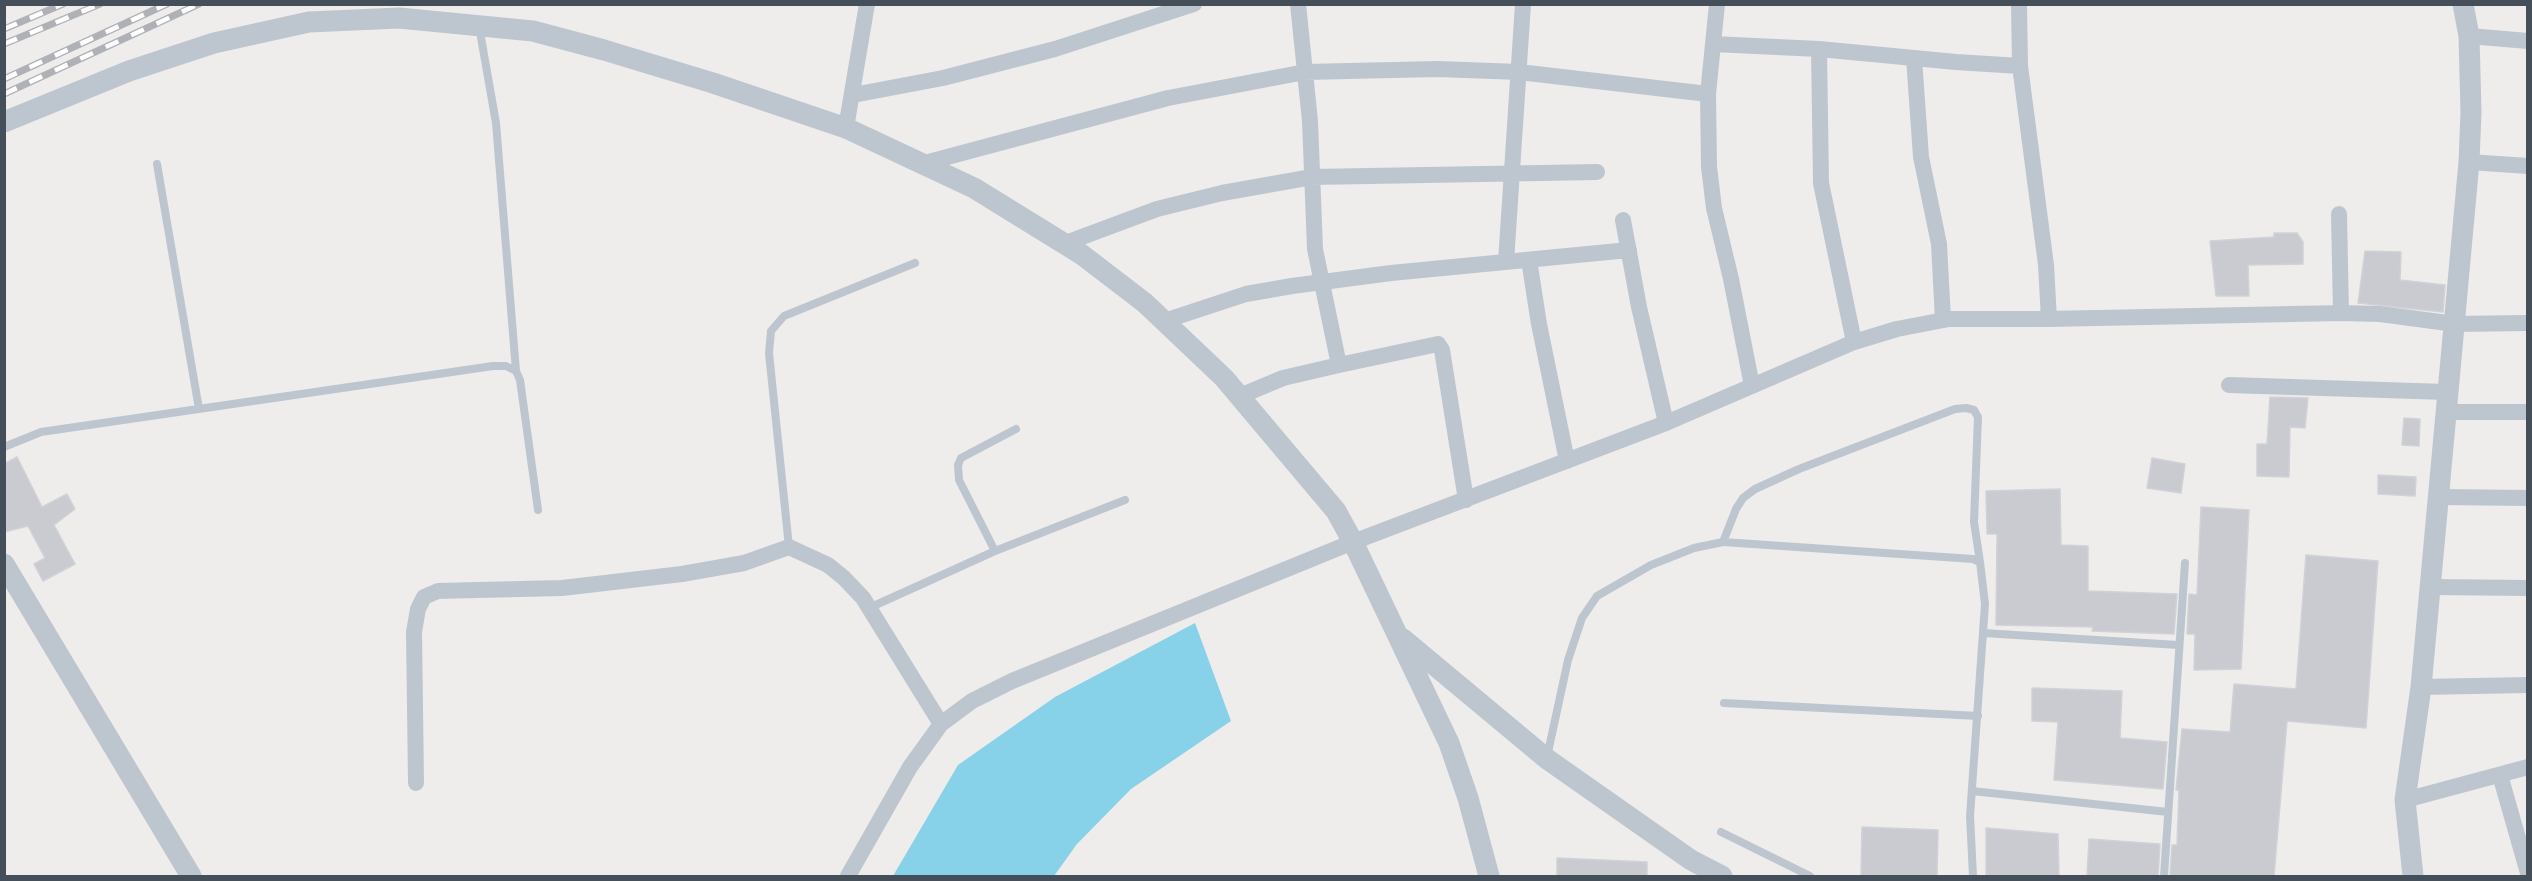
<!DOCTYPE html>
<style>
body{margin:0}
#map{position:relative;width:2532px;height:881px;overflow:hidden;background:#efecec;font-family:"Public Sans",sans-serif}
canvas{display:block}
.frame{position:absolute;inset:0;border:6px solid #454f59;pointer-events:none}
</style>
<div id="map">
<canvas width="2532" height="881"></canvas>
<div class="frame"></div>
</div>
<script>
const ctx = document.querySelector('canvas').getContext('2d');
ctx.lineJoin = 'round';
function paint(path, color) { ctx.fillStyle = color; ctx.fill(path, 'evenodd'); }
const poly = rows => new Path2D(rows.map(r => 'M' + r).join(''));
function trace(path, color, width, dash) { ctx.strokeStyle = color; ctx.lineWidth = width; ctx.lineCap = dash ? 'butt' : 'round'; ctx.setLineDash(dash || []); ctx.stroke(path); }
paint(poly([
 [1195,623,1231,721,1131,789,1077,844,1054,876,893,876,958,765,1055,697]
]), '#87d2e9');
const building = poly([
 [2274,233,2297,233,2303,242,2303,264,2248,265,2249,296,2216,296,2210,241,2274,237,2274,233],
 [2365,251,2401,252,2400,280,2445,285,2443,312,2358,303,2365,251],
 [2270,397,2308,398,2305,428,2290,427,2289,477,2257,476,2257,444,2267,444,2270,397],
 [2404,418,2420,419,2419,446,2402,445,2404,418],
 [17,457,42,507,67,494,75,509,54,525,75,564,43,581,34,564,45,558,28,526,4,532,4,464,17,457],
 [2152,458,2185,464,2181,493,2147,488,2152,458],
 [2378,475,2416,477,2415,496,2378,494,2378,475],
 [2060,489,2061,545,2088,546,2088,591,2177,594,2174,634,2092,631,2093,627,1996,625,1997,534,1987,534,1986,491,2060,489],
 [2201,507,2249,510,2241,669,2194,670,2195,634,2187,634,2189,594,2197,595,2201,507],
 [2306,555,2378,561,2366,728,2287,721,2274,876,2170,876,2172,845,2177,845,2179,790,2176,790,2182,729,2230,732,2234,684,2296,689,2306,555],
 [2032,688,2122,691,2120,738,2167,742,2163,789,2054,780,2058,722,2032,721,2032,688],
 [1862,827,1938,830,1937,876,1861,876,1862,827],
 [1986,828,2058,834,2059,876,1986,876,1986,828],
 [2089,839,2160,844,2158,876,2087,876,2089,839],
 [1557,858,1647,862,1647,876,1557,876,1557,858]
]);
paint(building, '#c9cbd1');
trace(building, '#d0d2d8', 1.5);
trace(poly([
 [479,26,496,123,516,371],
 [157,164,199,409],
 [4,447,41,432,493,366,506,366,516,371,520,380,538,510],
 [1723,542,1736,509,1743,498,1755,489,1799,469,1955,409,1966,408,1974,410,1978,417,1974,522,1980,562],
 [789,547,769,353,771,331,784,316,915,263],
 [995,551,1125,500],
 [869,608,995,551,959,480,958,465,961,458,1016,429],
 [1983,633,2178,645],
 [1724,703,1978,716],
 [1547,757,1568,660,1582,618,1597,596,1651,565,1694,548,1723,542,1973,559,1980,562,1985,604,1970,816,1973,876],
 [1972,791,2168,812],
 [1721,832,1810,876],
 [2164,876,2185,563]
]), '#bdc6ce', 8);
trace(poly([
 [1717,4,1708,94,1709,167,1714,208,1731,279,1752,386],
 [2019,4,2020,66,2046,265,2049,319,2341,313,2380,314,2455,324,2528,323],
 [2469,36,2528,41],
 [1713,44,1819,49,1956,62,2020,66],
 [1819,49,1821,183,1854,342],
 [1914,58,1921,157,1939,244,1943,320],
 [853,95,943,78,1055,49,1194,4],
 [846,128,867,4],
 [2469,162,2528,166],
 [921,164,1168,98,1305,72,1438,69,1519,72,1708,94],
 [2339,214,2341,313],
 [1623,220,1639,307,1666,423],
 [1063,244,1157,209,1222,193,1312,177,1597,172],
 [1529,260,1539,324,1567,461],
 [1506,262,1523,4],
 [1164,321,1246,294,1292,286,1391,273,1629,250],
 [1339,365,1438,344,1442,350,1466,500],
 [2229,385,2446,392],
 [1240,396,1283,378,1339,365,1315,249,1310,121,1298,4],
 [2445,412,2528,412],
 [2440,497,2528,498],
 [2431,587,2528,588],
 [2421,687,2528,685],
 [2500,775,2528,873],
 [416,783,414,632,418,609,424,597,438,591,562,588,682,574,744,563,789,547,828,565,844,578,863,598,941,724],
 [2405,800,2528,767],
 [848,876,910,767,941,724,972,701,1012,681,1353,542,1666,423,1854,342,1897,329,1949,319,2049,319]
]), '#bdc6ce', 16);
trace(poly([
 [4,122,129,71,214,43,309,22,399,18,533,31,604,50,713,83,846,128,974,188,1081,254,1145,303,1224,378,1336,511,1353,542,1449,743,1468,798,1489,876],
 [4,564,191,876],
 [1403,639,1547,759,1691,860,1722,876],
 [2413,876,2405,800,2421,687,2469,162,2471,112,2469,36,2463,4]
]), '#bdc6ce', 21);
const rail = poly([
 [4,29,63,4],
 [4,44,100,4],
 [4,79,167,4],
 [4,94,199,4]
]);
trace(rail, '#aeb1b6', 7);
trace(rail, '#fff', 4.5, [14]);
</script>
